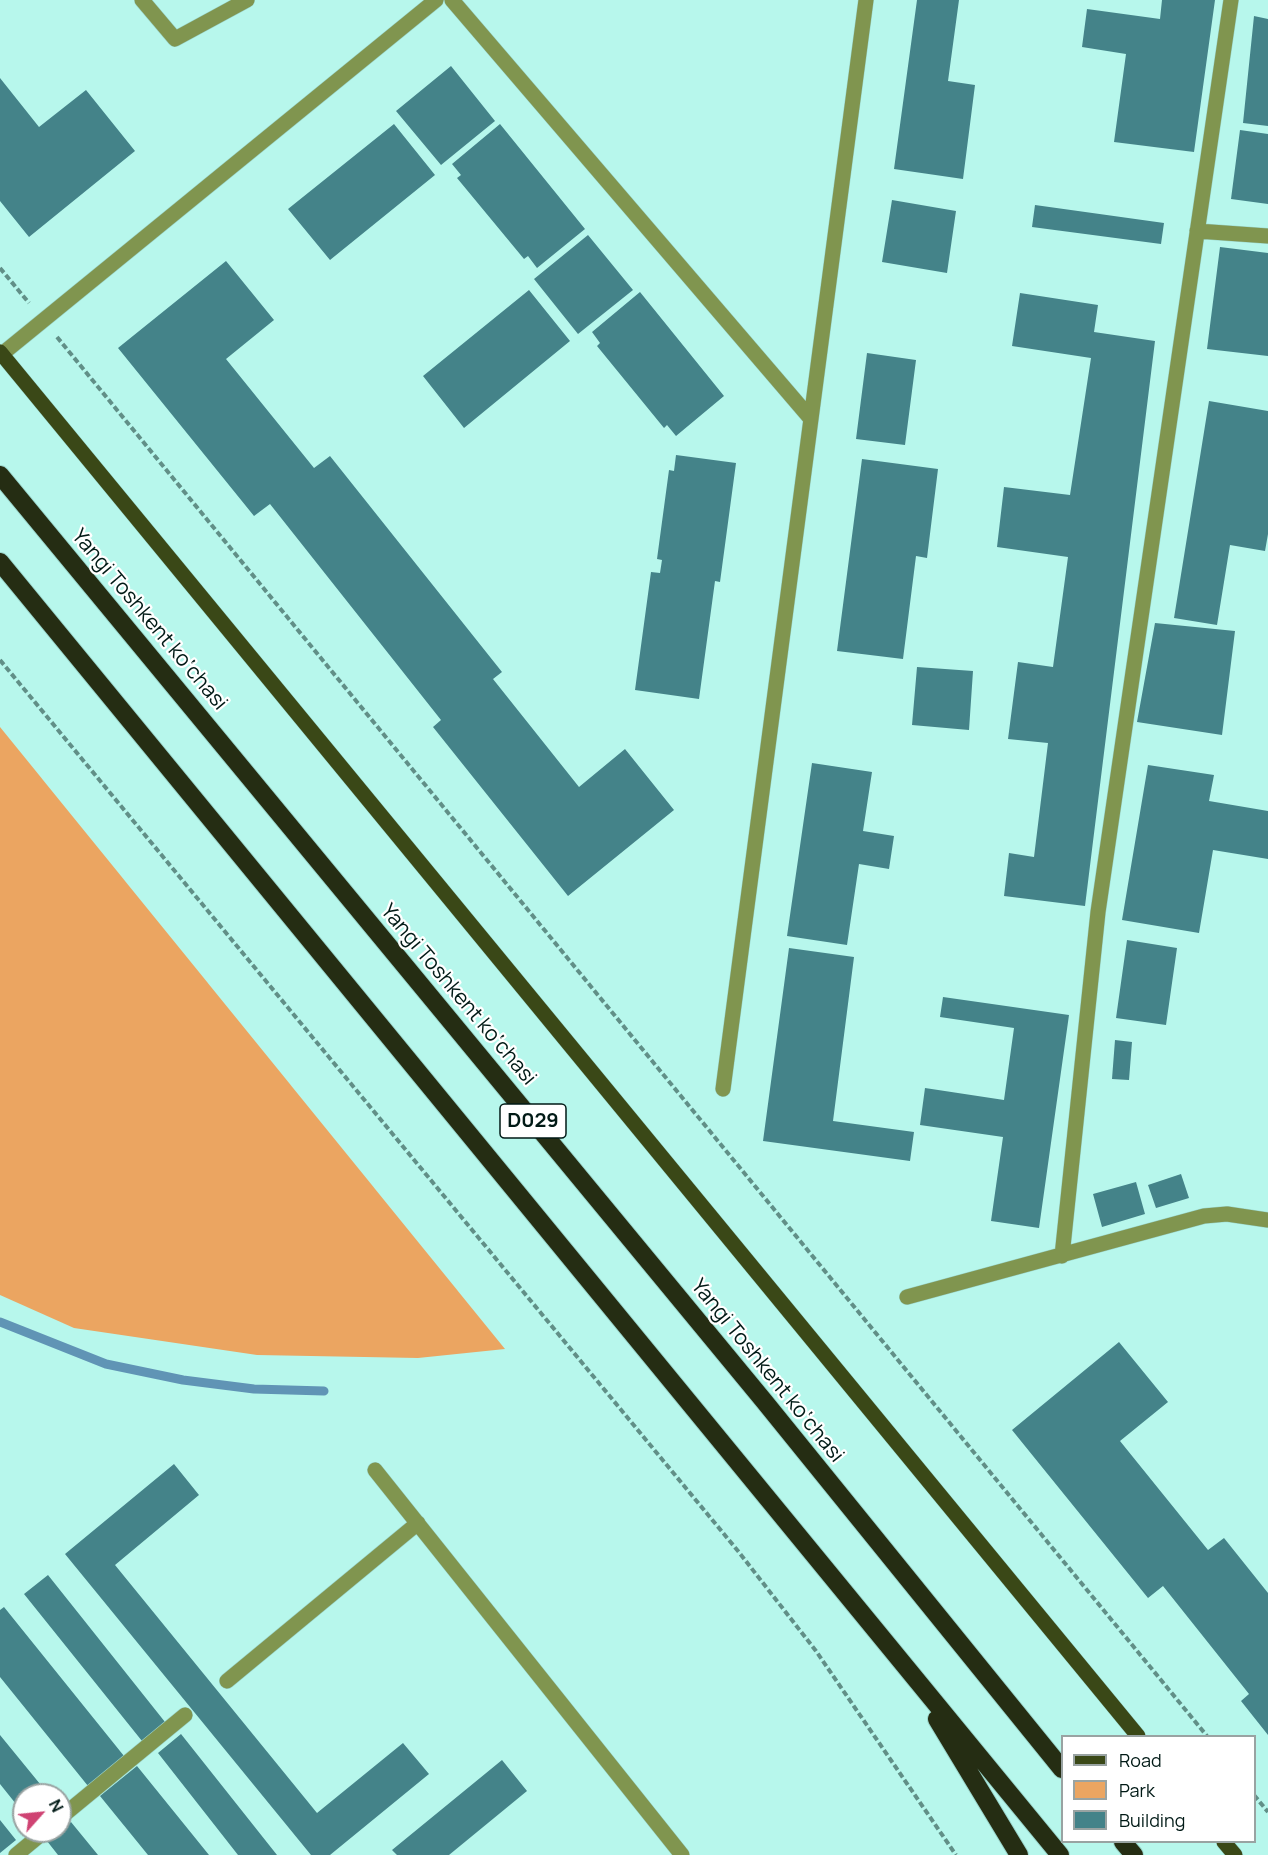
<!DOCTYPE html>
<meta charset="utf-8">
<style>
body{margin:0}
#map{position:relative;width:1268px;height:1855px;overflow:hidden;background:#b7f7ec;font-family:Manrope,sans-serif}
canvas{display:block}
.legend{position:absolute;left:1061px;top:1735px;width:195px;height:108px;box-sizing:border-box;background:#fff;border:2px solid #99a3a2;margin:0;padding:8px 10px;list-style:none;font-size:18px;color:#011a16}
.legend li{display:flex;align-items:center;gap:12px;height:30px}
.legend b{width:30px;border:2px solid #99a3a2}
.north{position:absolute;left:12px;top:1783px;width:60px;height:60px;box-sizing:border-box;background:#fff;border:2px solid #99a3a2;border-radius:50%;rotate:63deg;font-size:16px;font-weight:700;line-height:24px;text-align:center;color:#011a16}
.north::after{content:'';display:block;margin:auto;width:21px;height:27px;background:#cf4373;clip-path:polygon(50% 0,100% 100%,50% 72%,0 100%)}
</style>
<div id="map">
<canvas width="1268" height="1855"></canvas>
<ul class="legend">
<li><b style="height:8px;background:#3a4817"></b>Road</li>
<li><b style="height:16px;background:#eba561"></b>Park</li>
<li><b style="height:16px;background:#448389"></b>Building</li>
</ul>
<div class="north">N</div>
</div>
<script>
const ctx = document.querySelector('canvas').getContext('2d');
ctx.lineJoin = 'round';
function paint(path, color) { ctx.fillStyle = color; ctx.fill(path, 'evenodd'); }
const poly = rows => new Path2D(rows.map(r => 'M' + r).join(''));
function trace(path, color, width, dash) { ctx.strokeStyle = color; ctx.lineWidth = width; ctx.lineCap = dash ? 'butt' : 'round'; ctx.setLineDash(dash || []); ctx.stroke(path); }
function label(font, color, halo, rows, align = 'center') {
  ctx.font = font + ' Manrope,sans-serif'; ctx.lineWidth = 4.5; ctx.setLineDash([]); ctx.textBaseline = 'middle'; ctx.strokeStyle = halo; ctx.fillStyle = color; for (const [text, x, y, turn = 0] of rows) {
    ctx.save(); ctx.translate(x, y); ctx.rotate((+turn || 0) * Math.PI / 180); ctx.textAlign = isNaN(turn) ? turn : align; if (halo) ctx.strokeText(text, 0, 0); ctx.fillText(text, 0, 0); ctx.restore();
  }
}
paint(poly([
 [0,727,505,1349,418,1358,257,1355,74,1328,0,1295]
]), '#eba561');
trace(poly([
 [0,1322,106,1364,183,1380,254,1389,324,1391]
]), '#6094b5', 9);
paint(poly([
 [917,0,959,0,948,81,975,85,963,179,894,169],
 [1162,0,1215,0,1194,152,1114,142,1126,54,1082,47,1087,9,1160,19],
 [1254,16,1268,19,1268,126,1243,123],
 [451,66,495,121,441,165,396,111],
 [0,78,39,127,86,90,135,151,29,237,0,201],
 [394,124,435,175,330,260,288,209],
 [500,124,585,229,537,268,528,256,524,259,457,178,461,175,452,164],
 [1240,130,1268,134,1268,204,1231,199],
 [892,200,956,211,947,273,882,262],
 [1035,205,1164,223,1161,244,1032,227],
 [588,235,633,290,578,334,534,279],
 [1220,247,1268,253,1268,356,1207,349],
 [226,261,274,320,226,359,314,468,330,456,502,672,493,679,579,787,625,749,674,810,568,896,433,727,441,720,270,504,254,516,118,348],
 [529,290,570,341,464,428,423,376],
 [640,292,724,396,676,436,667,425,664,428,597,346,600,343,592,332],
 [1020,293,1098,305,1094,332,1155,341,1085,906,1004,896,1009,853,1034,857,1048,743,1008,739,1018,662,1053,667,1068,557,997,547,1004,487,1070,495,1091,358,1012,346],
 [867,353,916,360,905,445,856,439],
 [1209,401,1268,411,1268,534,1265,551,1230,545,1217,625,1174,618],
 [676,455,736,463,720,582,715,581,699,699,635,690,651,572,660,573,662,560,657,559,669,470,674,471],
 [862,459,938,469,927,558,916,556,903,659,837,651],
 [1155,623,1235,631,1222,735,1137,722],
 [917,667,973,671,969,730,912,725],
 [812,763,872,772,863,831,894,836,889,869,859,864,847,945,787,936],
 [1148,765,1214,775,1209,801,1268,811,1268,859,1213,850,1199,933,1122,920],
 [1127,940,1177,948,1166,1025,1116,1018],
 [789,948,854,957,833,1121,914,1132,910,1161,763,1141],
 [943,997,1069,1015,1039,1228,991,1221,1003,1137,920,1125,925,1088,1004,1100,1014,1028,940,1017],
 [1115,1040,1132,1042,1129,1080,1112,1079],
 [1181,1174,1189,1198,1156,1208,1148,1185],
 [1136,1182,1145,1214,1102,1227,1093,1194],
 [1119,1342,1168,1402,1120,1441,1208,1550,1224,1538,1268,1593,1268,1735,1241,1701,1249,1694,1163,1586,1148,1598,1012,1430],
 [174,1464,199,1495,115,1565,317,1813,403,1743,429,1774,330,1855,311,1855,65,1554],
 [48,1575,165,1722,142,1741,24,1594],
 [4,1607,124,1756,88,1786,0,1677,0,1610],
 [181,1734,277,1855,238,1855,158,1753],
 [0,1735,49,1795,24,1795,24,1814,0,1784],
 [502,1760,527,1791,449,1855,397,1855,392,1850],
 [137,1766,209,1855,148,1855,100,1796],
 [0,1820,16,1840,0,1853],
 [71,1822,98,1855,58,1855,47,1841]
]), '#448389');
const minor = poly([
 [142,0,175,39,247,0],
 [452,0,811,419],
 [1197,231,1268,236],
 [2,354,436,0],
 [723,1089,866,0],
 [1062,1256,1098,912,1231,0],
 [907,1297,1204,1216,1227,1214,1268,1220],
 [375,1470,682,1855],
 [227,1681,418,1523],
 [60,1818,185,1715],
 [16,1855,45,1831]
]);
const major = poly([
 [0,352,1138,1736],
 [1224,1842,1235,1855]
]);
const highway = poly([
 [0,475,764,1401,1062,1769],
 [0,562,1060,1855],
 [937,1719,1019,1855],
 [1123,1842,1134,1855]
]);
trace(minor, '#9ad4ca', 16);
trace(major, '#9ad4ca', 16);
trace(highway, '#9ad4ca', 20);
trace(poly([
 [0,268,29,303],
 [57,337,1207,1736],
 [0,660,738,1551,816,1651,956,1855],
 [1254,1795,1268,1812]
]), '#618f87', 4, [6, 3]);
trace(minor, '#80954f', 15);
trace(major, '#3a4817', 15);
trace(highway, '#252d13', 18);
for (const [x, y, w] of [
 [533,1121,66]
]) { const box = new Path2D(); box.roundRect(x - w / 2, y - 17, w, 34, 4.5); ctx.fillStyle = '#fff'; ctx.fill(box); trace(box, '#011a16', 1.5); }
label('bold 20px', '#011a16', null, [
 ["D029",533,1121]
]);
label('21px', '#011a16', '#fff', [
 ["Yangi Toshkent ko‘chasi",149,620,50],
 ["Yangi Toshkent ko‘chasi",458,995,50],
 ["Yangi Toshkent ko‘chasi",767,1371,51]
]);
</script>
